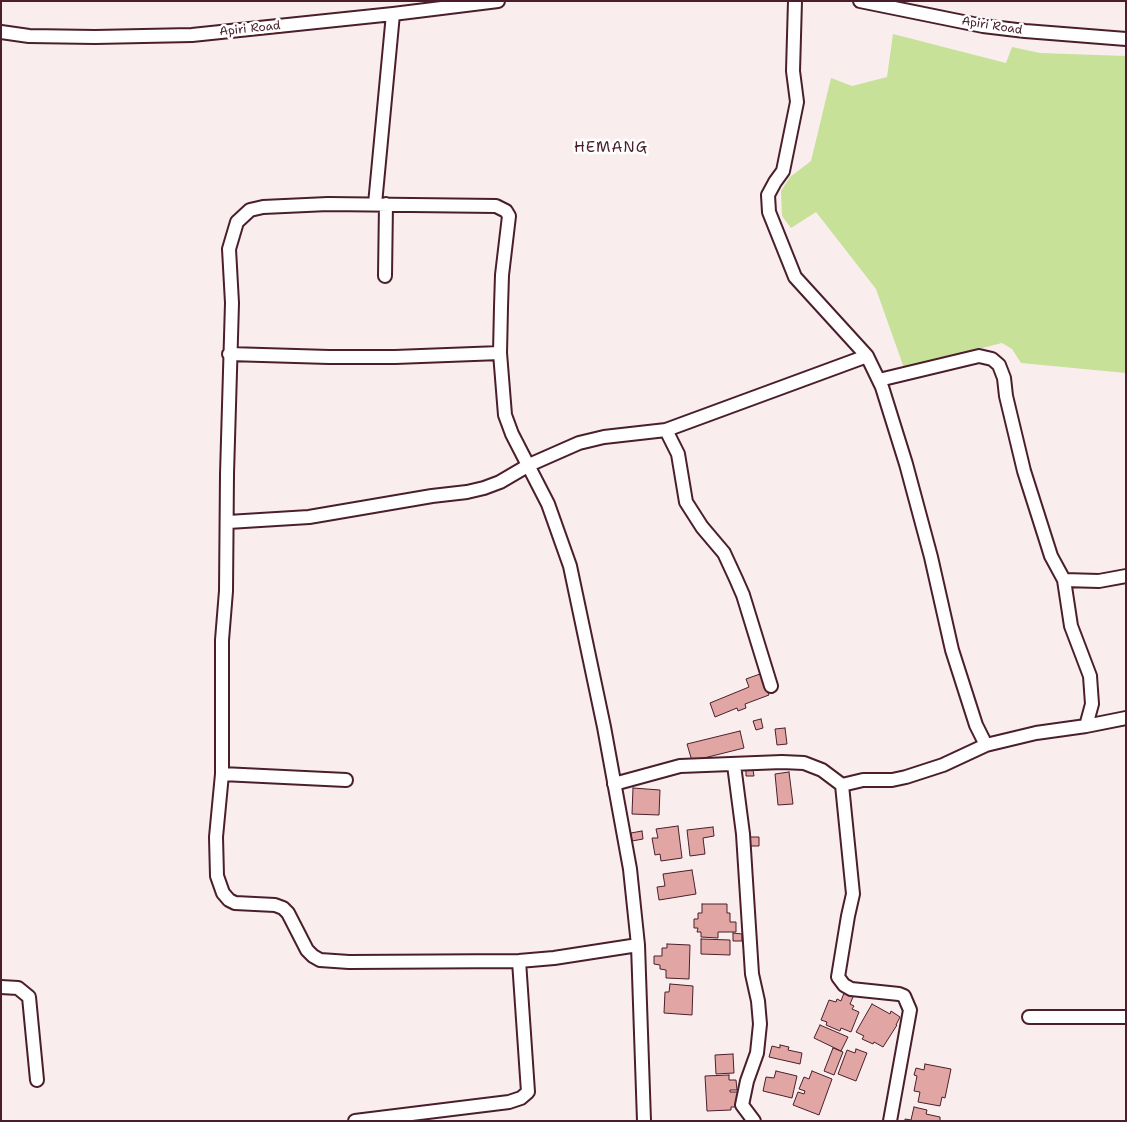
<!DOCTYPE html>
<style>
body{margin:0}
#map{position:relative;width:1127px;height:1122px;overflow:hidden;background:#f9eded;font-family:"Shantell Sans",sans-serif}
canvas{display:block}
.frame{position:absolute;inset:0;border:2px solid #4a1f2b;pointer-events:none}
</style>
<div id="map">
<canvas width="1127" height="1122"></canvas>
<div class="frame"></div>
</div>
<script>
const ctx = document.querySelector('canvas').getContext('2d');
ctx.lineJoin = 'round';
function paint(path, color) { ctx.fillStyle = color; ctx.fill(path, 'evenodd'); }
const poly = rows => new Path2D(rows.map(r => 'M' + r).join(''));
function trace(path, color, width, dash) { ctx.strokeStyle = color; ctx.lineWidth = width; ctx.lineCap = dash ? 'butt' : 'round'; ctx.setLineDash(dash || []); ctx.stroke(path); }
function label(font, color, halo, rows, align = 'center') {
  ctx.font = font + ' "Shantell Sans",sans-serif'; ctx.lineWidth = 5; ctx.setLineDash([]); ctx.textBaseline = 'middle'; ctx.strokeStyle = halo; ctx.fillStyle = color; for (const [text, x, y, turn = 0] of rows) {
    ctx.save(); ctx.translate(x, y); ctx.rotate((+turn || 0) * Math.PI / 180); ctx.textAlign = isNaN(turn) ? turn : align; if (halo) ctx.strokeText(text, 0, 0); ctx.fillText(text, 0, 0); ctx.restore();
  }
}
paint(poly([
 [893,34,1006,63,1012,47,1040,53,1126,56,1126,373,1021,363,1012,349,1002,343,904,368,876,289,816,212,791,228,782,216,781,191,790,177,811,161,831,78,852,86,887,77]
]), '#c7e298');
const building = poly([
 [760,674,769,695,745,704,746,708,738,711,737,708,715,717,710,703,749,687,746,679,760,674],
 [761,719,763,728,756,730,753,721,761,719],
 [785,728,787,744,777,745,775,729,785,728],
 [740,731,744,748,692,761,687,744,740,731],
 [746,770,753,770,754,776,746,776,746,770],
 [789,772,793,804,778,805,775,774,789,772],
 [633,788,660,790,659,815,632,814,633,788],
 [678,826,682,858,661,861,660,854,655,855,652,838,658,838,656,829,678,826],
 [713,827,714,836,703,838,705,854,690,856,687,830,713,827],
 [642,831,643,839,632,841,631,833,642,831],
 [748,837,759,837,759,846,749,846,748,837],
 [692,870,696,894,659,900,657,887,665,886,663,874,692,870],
 [702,904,727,904,727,913,730,913,730,922,736,922,736,932,718,932,718,938,701,937,701,932,697,932,698,928,694,928,694,919,698,919,698,913,702,913,702,904],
 [733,933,742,934,742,941,733,941,733,933],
 [701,939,730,940,730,955,701,954,701,939],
 [667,944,690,945,689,979,666,978,666,970,660,969,660,965,654,964,654,956,662,956,662,948,667,948,667,944],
 [670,984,693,986,692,1015,664,1013,665,992,669,992,670,984],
 [844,993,853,997,850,1004,854,1006,852,1009,859,1012,851,1032,841,1028,840,1031,826,1025,827,1022,821,1020,829,1000,836,1002,837,999,841,1001,844,993],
 [872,1004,890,1014,891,1011,900,1017,896,1025,897,1025,883,1047,874,1042,873,1044,862,1039,864,1036,856,1032,872,1004],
 [820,1025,848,1037,841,1051,814,1038,820,1025],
 [780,1045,789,1047,788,1050,802,1053,800,1064,769,1057,772,1046,780,1048,780,1045],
 [833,1048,843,1052,834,1075,824,1071,833,1048],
 [856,1049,867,1053,856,1081,838,1074,847,1050,855,1053,856,1049],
 [733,1054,734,1073,716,1074,715,1055,733,1054],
 [925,1064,951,1069,945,1098,942,1097,940,1106,918,1102,920,1092,914,1091,917,1076,914,1075,916,1068,924,1070,925,1064],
 [776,1071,797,1076,792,1098,763,1091,766,1077,774,1078,776,1071],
 [812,1071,832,1079,819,1115,793,1105,798,1092,804,1094,805,1091,799,1089,804,1077,809,1079,812,1071],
 [729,1075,729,1080,736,1080,737,1090,730,1090,730,1092,738,1092,739,1107,731,1107,731,1110,707,1111,705,1076,729,1075],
 [914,1107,927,1110,926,1114,940,1117,940,1121,905,1121,905,1119,911,1120,914,1107]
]);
paint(building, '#e1a6a3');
trace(building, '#4a1f2b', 1);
const minor = poly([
 [795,1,793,71,797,102,783,171,775,182,768,195,769,212,795,277,867,356],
 [860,1,983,26,1025,31,1126,39],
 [1,32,29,36,95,37,192,35,393,14,498,1],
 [375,204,393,14],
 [385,276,386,204],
 [229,354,329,357,395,357,500,353],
 [879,380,979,356,992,359,999,365,1004,378,1006,396,1024,471,1051,556,1064,580,1071,626,1090,676,1092,704,1086,726],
 [666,430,678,454,686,502,702,527,724,553,736,579,743,595,771,686],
 [228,522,309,517,432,496,467,492,484,488,500,482,529,465,579,443,604,437,666,430,867,356,882,387,906,464,931,557,952,650,976,725,986,745],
 [1064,580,1099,581,1126,576],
 [734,765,743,834,752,974,758,1001,760,1024,757,1053,747,1081,742,1105,754,1121],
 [222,774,346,780],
 [614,784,680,766,782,762,804,763,822,770,842,785],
 [638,945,554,958,519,961,349,962,320,960,313,956,307,950,288,913,283,908,275,905,235,903,229,900,223,893,217,876,216,837,222,774,222,640,226,591,227,474,232,303,229,249,237,222,250,210,263,207,328,204,496,206,506,211,509,216,502,275,501,307,500,353,505,415,512,434,548,504,570,566,604,727,630,869,638,945,644,1121],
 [1,987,18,988,29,997,37,1080],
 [1029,1017,1126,1017],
 [355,1121,509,1102,521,1098,528,1092,519,961],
 [890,1121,910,1010,904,996,899,994,851,989,844,985,838,977,848,916,853,894,842,785,863,780,892,780,906,777,943,765,986,745,1036,733,1086,726,1126,718]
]);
trace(minor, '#4a1f2b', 16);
trace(minor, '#fff', 12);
label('12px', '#4a1f2b', '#fff', [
 ["Apiri Road",992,26,9],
 ["Apiri Road",250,29,-6]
]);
ctx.letterSpacing = '1px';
label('15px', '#4a1f2b', '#fff', [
 ["HEMANG",611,148]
]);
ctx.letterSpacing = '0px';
</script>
